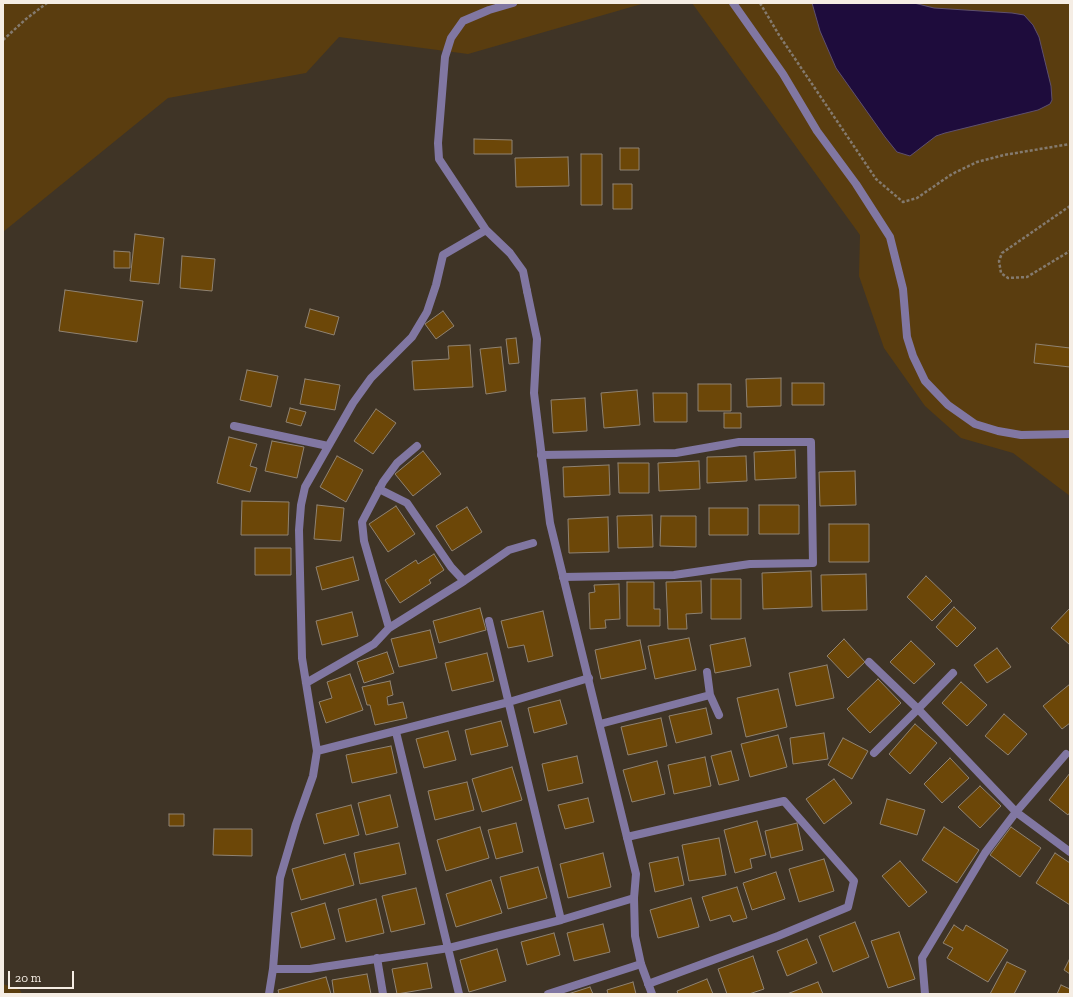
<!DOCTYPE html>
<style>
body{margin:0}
#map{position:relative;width:1073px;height:997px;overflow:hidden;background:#3f3426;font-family:"Zilla Slab",serif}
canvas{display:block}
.frame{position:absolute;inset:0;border:4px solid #f5ede4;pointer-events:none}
.scale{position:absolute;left:8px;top:971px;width:66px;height:18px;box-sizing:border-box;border:2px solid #f5ede4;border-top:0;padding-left:5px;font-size:12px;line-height:14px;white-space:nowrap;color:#f5ede4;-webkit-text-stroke:3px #3f3426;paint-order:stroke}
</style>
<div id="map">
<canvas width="1073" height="997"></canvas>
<div class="frame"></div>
<div class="scale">20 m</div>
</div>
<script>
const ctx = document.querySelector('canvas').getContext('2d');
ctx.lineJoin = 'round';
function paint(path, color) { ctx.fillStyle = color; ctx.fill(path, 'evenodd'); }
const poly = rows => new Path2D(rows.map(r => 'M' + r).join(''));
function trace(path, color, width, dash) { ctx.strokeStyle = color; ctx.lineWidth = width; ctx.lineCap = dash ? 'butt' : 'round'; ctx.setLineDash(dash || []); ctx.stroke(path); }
paint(poly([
 [3,3,645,3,468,54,339,37,306,73,168,98,3,232],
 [692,3,1070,3,1070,496,1013,453,961,438,925,406,884,348,859,276,860,235],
 [3,984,20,990,22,994,3,994]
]), '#5a3d0f');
const water = poly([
 [812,3,914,3,934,8,1012,13,1024,15,1033,25,1039,37,1051,86,1052,100,1050,104,1038,110,945,133,936,136,910,156,897,152,885,137,836,68,820,31,812,3]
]);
paint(water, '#1e0c3c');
trace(water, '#5e506e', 1);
const building = poly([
 [474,139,512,140,512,154,474,154,474,139],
 [620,148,639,148,639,170,620,170,620,148],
 [581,154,602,154,602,205,581,205,581,154],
 [568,157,569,186,516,187,515,158,568,157],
 [613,184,632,184,632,209,613,209,613,184],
 [135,234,164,238,159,284,130,281,135,234],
 [114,251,130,252,130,268,114,268,114,251],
 [182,256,215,259,212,291,180,288,182,256],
 [65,290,143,301,137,342,59,331,65,290],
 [310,309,339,317,334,335,305,327,310,309],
 [443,311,454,326,436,339,425,324,443,311],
 [516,338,519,363,509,364,506,339,516,338],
 [1036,344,1070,348,1070,367,1034,363,1036,344],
 [470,345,473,387,414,390,412,361,449,359,448,346,470,345],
 [501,347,506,391,486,394,480,349,501,347],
 [247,370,278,376,271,407,240,400,247,370],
 [781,378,781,406,747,407,746,379,781,378],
 [305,379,340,385,335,410,300,404,305,379],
 [792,383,824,383,824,405,792,405,792,383],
 [698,384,731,384,731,411,698,411,698,384],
 [637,390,640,425,604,428,601,393,637,390],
 [653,393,687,393,687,422,654,422,653,393],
 [585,398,587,431,553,433,551,400,585,398],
 [290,408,306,412,301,426,286,422,290,408],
 [376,409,396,423,373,454,354,441,376,409],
 [724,413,741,413,741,428,724,428,724,413],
 [229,437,257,444,250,466,257,468,250,492,217,483,229,437],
 [272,441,304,447,297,478,265,471,272,441],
 [795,450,796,478,755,480,754,452,795,450],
 [423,451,441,474,413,496,395,474,423,451],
 [337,456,363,470,346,502,320,487,337,456],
 [746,456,747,481,707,483,707,457,746,456],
 [699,461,700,489,659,491,658,463,699,461],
 [618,463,649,463,649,493,619,493,618,463],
 [609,465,610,495,564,497,563,467,609,465],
 [855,471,856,505,820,506,819,472,855,471],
 [242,501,289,502,288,535,241,535,242,501],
 [317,505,344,508,341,541,314,539,317,505],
 [759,505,799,505,799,534,759,534,759,505],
 [396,506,415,534,388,552,369,524,396,506],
 [467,507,482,532,452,551,436,526,467,507],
 [709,508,748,508,748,535,709,535,709,508],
 [652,515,653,547,618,548,617,516,652,515],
 [661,516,696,516,696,547,660,546,661,516],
 [608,517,609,552,569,553,568,519,608,517],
 [829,524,869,524,869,562,829,562,829,524],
 [255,548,291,548,291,575,255,575,255,548],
 [434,554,444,570,429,580,431,583,400,603,385,580,416,560,418,564,434,554],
 [353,557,359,580,322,590,316,567,353,557],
 [811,571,812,607,763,609,762,573,811,571],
 [866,574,867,610,822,611,821,575,866,574],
 [926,576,952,601,932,621,907,597,926,576],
 [711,579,741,579,741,619,711,619,711,579],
 [701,581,702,613,686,614,687,629,668,629,666,582,701,581],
 [627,582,654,582,654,609,660,609,660,626,627,626,627,582],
 [619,584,620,619,605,620,606,628,590,629,589,593,595,592,594,585,619,584],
 [954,607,976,628,957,647,936,627,954,607],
 [480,608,486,630,439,643,433,621,480,608],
 [1070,608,1070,645,1051,628,1070,608],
 [543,611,553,656,528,662,524,645,508,648,501,621,543,611],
 [352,612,358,636,322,645,316,621,352,612],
 [430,630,437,658,399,667,391,639,430,630],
 [689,638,696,670,655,679,648,646,689,638],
 [745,638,751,666,715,673,710,645,745,638],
 [844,639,865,662,848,678,827,656,844,639],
 [640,640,646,669,601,679,595,650,640,640],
 [911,641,935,664,914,684,890,662,911,641],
 [997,648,1011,667,987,683,974,665,997,648],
 [387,652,394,673,364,683,357,662,387,652],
 [487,653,494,681,452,691,445,663,487,653],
 [827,665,834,698,796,706,789,673,827,665],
 [350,674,363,710,326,723,319,702,332,698,327,682,350,674],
 [878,679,901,703,870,733,847,709,878,679],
 [390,681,393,695,387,697,388,705,403,702,407,718,375,725,370,705,367,705,362,687,390,681],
 [961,682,987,705,967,726,942,703,961,682],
 [1070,684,1070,723,1062,729,1043,706,1070,684],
 [778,689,787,727,746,737,737,698,778,689],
 [560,700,567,724,534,733,528,708,560,700],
 [706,708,712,734,676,743,669,716,706,708],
 [1004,714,1027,734,1008,755,985,736,1004,714],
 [661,718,667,746,628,755,621,727,661,718],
 [501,721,508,746,471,755,465,730,501,721],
 [915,724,937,743,910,774,889,754,915,724],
 [448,731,456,760,424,768,416,739,448,731],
 [824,733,828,759,793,764,790,738,824,733],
 [778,735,787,767,750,777,741,744,778,735],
 [843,738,868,751,852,779,828,765,843,738],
 [391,746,397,773,352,783,346,755,391,746],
 [731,751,739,780,719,785,711,756,731,751],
 [577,756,583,783,548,791,542,764,577,756],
 [705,757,711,786,674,794,668,765,705,757],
 [950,758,969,778,942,803,924,784,950,758],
 [657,761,665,794,632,802,623,770,657,761],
 [512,767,522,800,482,812,472,779,512,767],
 [1070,773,1070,812,1068,815,1049,800,1070,773],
 [834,779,852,803,824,824,806,799,834,779],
 [467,782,474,810,435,820,428,791,467,782],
 [980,786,1001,806,980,828,958,807,980,786],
 [390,795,398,827,366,835,358,803,390,795],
 [588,798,594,822,565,829,558,805,588,798],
 [887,799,925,810,917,835,880,824,887,799],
 [351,805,359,835,324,844,316,814,351,805],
 [169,814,184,814,184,826,169,826,169,814],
 [757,821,766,855,750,859,752,868,735,873,724,830,757,821],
 [516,823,523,852,496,859,488,830,516,823],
 [797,823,803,850,771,858,765,831,797,823],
 [480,827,489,858,446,871,437,840,480,827],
 [944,827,979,850,957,883,922,860,944,827],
 [1011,827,1041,848,1020,877,990,855,1011,827],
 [214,829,252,829,252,856,213,855,214,829],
 [719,838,726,875,689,881,682,845,719,838],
 [399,843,406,874,360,884,354,853,399,843],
 [603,853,611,887,568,898,560,864,603,853],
 [1055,853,1070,863,1070,905,1036,883,1055,853],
 [345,854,354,885,301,900,292,869,345,854],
 [678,857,684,885,655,892,649,863,678,857],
 [824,859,834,891,799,902,789,869,824,859],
 [900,861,927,892,909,907,882,876,900,861],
 [538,867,547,898,508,909,500,877,538,867],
 [776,872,785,899,752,910,743,883,776,872],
 [491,880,502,913,456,927,446,894,491,880],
 [737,887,747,918,733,922,730,915,710,921,702,897,737,887],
 [416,888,425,924,391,932,382,896,416,888],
 [691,898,699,927,658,938,650,910,691,898],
 [376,899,384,933,346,942,338,909,376,899],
 [325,903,335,939,301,948,291,913,325,903],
 [855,922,869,957,833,972,819,936,855,922],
 [603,924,610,952,574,961,567,933,603,924],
 [954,925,963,931,966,925,1008,950,988,982,947,958,953,948,943,943,954,925],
 [899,932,915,979,888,988,871,941,899,932],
 [554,933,560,955,527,965,521,942,554,933],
 [807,939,817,963,787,976,777,951,807,939],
 [497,949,506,981,469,992,460,960,497,949],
 [753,956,764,989,749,994,727,994,718,969,753,956],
 [1070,958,1070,974,1064,970,1070,958],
 [1007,962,1026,971,1014,994,990,994,1007,962],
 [427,963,432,988,397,994,392,969,427,963],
 [367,974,371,994,334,994,332,980,367,974],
 [326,977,331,994,279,994,278,990,326,977],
 [707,979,713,994,678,994,677,991,707,979],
 [633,982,636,994,608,994,607,990,633,982],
 [818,982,823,994,787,994,818,982],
 [1061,985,1070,989,1070,994,1057,994,1061,985],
 [590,987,593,994,568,994,590,987]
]);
paint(building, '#6c4708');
trace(building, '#908372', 1);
trace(poly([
 [760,3,779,35,876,179,903,202,917,198,952,174,977,162,1004,155,1070,144],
 [3,40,26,19,47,3],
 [1070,206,1002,253,999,261,1001,273,1008,278,1027,277,1070,251]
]), '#847a6e', 2.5, [3, 2]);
trace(poly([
 [513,3,489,10,463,21,451,38,445,57,438,143,439,159,486,230,510,253,523,271,527,291],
 [733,3,783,74,817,131,856,184,890,237,903,289,907,337,913,356,925,381,948,405,975,424,998,431,1021,435,1070,434],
 [234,426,328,446],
 [541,455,676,453,739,442,811,442,813,563,750,564,674,575,563,577],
 [379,489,407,503,451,567,464,581],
 [489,621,561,920],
 [389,628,364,541,362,522,383,482,397,463,417,446],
 [869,662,918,709,1016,812,1066,754],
 [306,683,374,644,389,628,464,581,509,550,533,543],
 [710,695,719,715],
 [600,724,710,695,707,672],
 [396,732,459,994],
 [317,751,509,702,589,678],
 [874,753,918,709,953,673],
 [627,837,784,801,854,881,848,907,778,936,648,984],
 [377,958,383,994],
 [273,969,310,969,449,948,561,920,634,898],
 [269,994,273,969,280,878,296,824,313,776,317,751,302,658,299,530,301,505,305,487,353,403,371,378,412,337,427,312,436,285,443,255,486,230],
 [548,994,641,964],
 [925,994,922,958,985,853,1016,812,1070,852]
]), '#8177a2', 8);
trace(poly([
 [527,291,537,339,534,393,550,523,636,874,634,898,635,936,641,964,652,994]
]), '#8177a2', 8);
</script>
